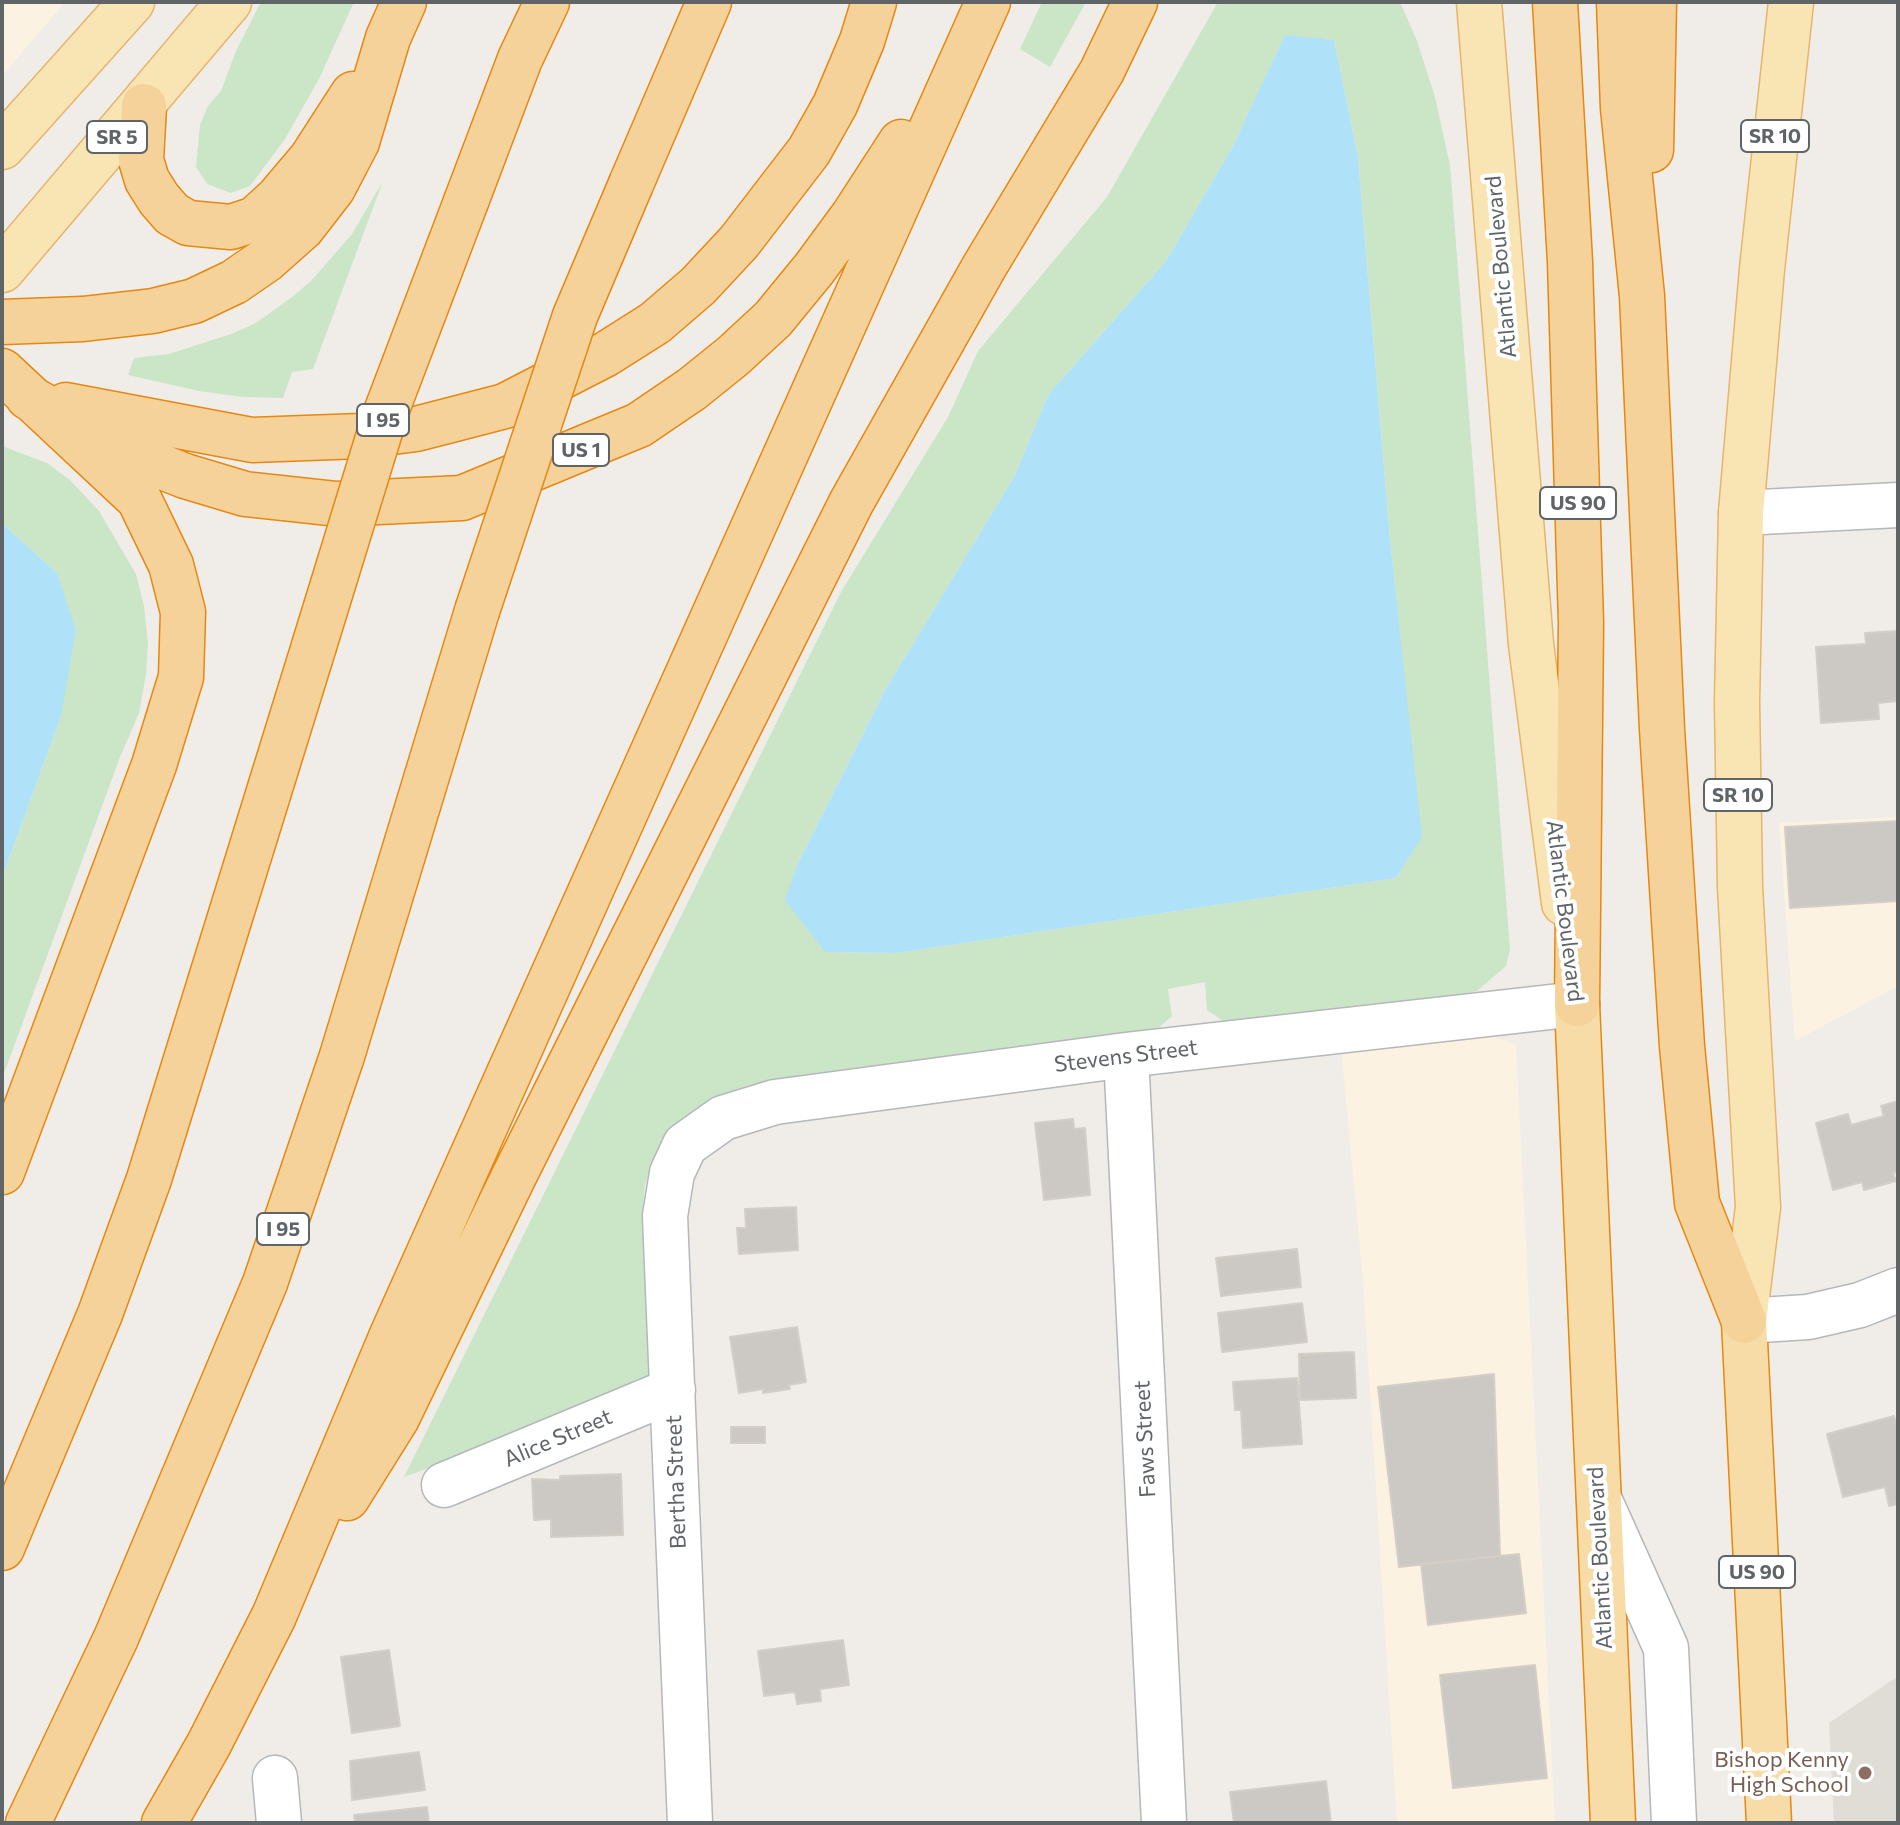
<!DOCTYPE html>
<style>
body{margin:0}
#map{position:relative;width:1900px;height:1825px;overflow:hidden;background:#f0ede8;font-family:Commissioner,sans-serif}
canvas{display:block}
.frame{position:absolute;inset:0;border:4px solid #5f6467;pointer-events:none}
</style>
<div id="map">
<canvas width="1900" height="1825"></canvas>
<div class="frame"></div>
</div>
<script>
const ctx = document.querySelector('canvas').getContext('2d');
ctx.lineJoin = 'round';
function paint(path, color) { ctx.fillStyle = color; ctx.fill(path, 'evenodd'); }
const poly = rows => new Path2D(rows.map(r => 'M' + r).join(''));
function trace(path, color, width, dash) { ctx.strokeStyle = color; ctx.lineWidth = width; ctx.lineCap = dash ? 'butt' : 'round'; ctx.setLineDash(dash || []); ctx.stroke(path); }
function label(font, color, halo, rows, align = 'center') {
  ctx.font = font + ' Commissioner,sans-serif'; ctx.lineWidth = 8; ctx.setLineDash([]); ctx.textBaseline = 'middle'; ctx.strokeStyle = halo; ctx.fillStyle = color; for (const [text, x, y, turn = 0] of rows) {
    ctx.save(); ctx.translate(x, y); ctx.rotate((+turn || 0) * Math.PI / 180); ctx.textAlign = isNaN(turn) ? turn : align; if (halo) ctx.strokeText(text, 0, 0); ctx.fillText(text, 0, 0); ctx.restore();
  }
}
paint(poly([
 [2,2,65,2,2,76],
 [1898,817,1898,986,1795,1041,1779,823],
 [1494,1036,1516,1045,1555,1823,1397,1823,1363,1281,1341,1048]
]), '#fcf2e1');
paint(poly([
 [1898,1676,1898,1823,1834,1823,1829,1723]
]), '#e0ddd6');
paint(poly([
 [261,2,354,2,319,79,285,139,250,186,231,193,207,184,196,167,200,125,208,106,221,91,236,51],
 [1042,2,1086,2,1050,67,1020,49],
 [1218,2,1400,2,1417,41,1435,97,1450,165,1510,950,1506,966,1477,991,1468,993,1226,1023,1207,1010,1205,982,1168,989,1172,1016,1155,1031,735,1092,695,1109,675,1126,659,1147,645,1184,642,1217,648,1319,658,1385,404,1477,841,592,948,417,978,351,1107,197],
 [1285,36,1334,40,1358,157,1390,539,1421,837,1396,878,897,953,825,952,797,865,884,692,1015,475,1048,395,1166,261,1233,146],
 [383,181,313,369,292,372,283,398,243,397,199,391,128,375,134,358,169,354,231,334,256,323,292,297,311,281,352,234],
 [2,446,47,463,70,480,99,511,136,574,144,606,148,644,146,674,139,713,120,757,2,1079,2,878,61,716,57,573,2,523]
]), '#cbe5c7');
paint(poly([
 [1285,35,1334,40,1358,157,1390,539,1422,837,1396,878,897,953,825,952,785,900,797,865,884,692,1015,475,1048,395,1166,261,1233,146],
 [2,523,57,573,76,630,61,716,2,878]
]), '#afe2f9');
const building = poly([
 [1898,631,1898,701,1878,703,1879,719,1821,723,1816,647,1866,644,1865,633,1898,631],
 [1898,821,1898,901,1790,908,1785,827,1898,821],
 [1898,1101,1898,1172,1893,1173,1896,1181,1864,1190,1862,1182,1833,1190,1816,1123,1848,1114,1851,1125,1884,1116,1881,1106,1898,1101],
 [1073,1119,1074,1129,1085,1128,1090,1195,1044,1200,1035,1123,1073,1119],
 [796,1207,798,1250,739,1254,737,1228,746,1228,745,1209,796,1207],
 [1297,1249,1301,1287,1221,1296,1216,1258,1297,1249],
 [1302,1303,1307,1342,1222,1352,1218,1313,1302,1303],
 [797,1327,806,1382,789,1385,790,1389,763,1393,763,1389,739,1393,730,1337,797,1327],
 [1354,1352,1356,1398,1300,1400,1299,1354,1354,1352],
 [1494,1374,1500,1556,1399,1567,1378,1387,1494,1374],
 [1297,1378,1302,1444,1243,1448,1241,1410,1235,1410,1233,1382,1297,1378],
 [1894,1416,1898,1432,1898,1504,1889,1506,1885,1487,1843,1497,1827,1434,1894,1416],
 [731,1427,765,1427,765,1443,731,1443,731,1427],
 [621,1474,623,1535,551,1537,551,1519,534,1520,532,1479,560,1480,560,1476,621,1474],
 [1519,1554,1526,1613,1428,1625,1421,1564,1519,1554],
 [843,1640,849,1685,820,1689,821,1701,797,1704,795,1692,764,1696,758,1651,843,1640],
 [389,1650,400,1726,352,1733,341,1657,389,1650],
 [1535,1665,1547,1778,1453,1788,1440,1675,1535,1665],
 [419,1752,425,1790,352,1800,350,1761,419,1752],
 [1326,1781,1331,1823,1234,1823,1230,1792,1326,1781],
 [427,1807,429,1823,355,1823,354,1815,427,1807]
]);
paint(building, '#ccc8c4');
trace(building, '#d4cec7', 2);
const minor = poly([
 [1741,513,1898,505],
 [1126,1055,1164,1823],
 [1744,1321,1808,1317,1860,1305,1898,1290],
 [444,1485,673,1390],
 [1599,1499,1666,1648,1674,1823],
 [275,1778,279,1823],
 [690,1823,665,1216,672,1173,685,1145,723,1118,775,1102,1126,1055,1577,1004]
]);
const primary = poly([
 [1479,2,1531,644,1564,903],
 [2,147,132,2],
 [2,270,229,2],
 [1744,1321,1758,1207,1740,887,1737,702,1741,513,1762,269,1791,2]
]);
const trunk = poly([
 [1577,1004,1613,1823],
 [1744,1321,1769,1823]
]);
const motorway = poly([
 [1555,2,1570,262,1581,623,1577,1004],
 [1619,2,1623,108,1642,296,1662,729,1682,1046,1697,1203,1744,1321],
 [144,106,141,160,147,180,159,199,172,214,188,223,231,227,255,219,278,198,311,159,353,94],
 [1651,150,1654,2],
 [631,184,709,2],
 [467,199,520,59,547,2],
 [2,322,83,319,153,311,194,301,234,282,266,260,302,228,333,188,357,142,388,38,404,2],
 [2,371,139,499,171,565,183,612,181,677,154,765,2,1172],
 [28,397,129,454,185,476,245,494,337,504,462,498,639,425,692,389,733,356,773,319,814,269,853,216,901,142],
 [66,405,252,440,361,436,416,429,505,406,606,354,655,323,698,286,739,242,809,151,835,105,862,41,874,2],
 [347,1498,397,1418,513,1178,851,503,984,267,1102,71,1135,2],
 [2,1548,100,1314,149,1179,314,646],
 [28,1823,116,1638,265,1283,342,1056,477,611],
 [164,1823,209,1744,274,1616,392,1335,988,2]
]);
trace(minor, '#b5b8bb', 47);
trace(primary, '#e7b46a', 47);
trace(trunk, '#e68812', 47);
trace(motorway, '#e68812', 47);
trace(minor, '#fff', 44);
trace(primary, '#f9e5b4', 44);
trace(trunk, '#f7dca7', 44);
trace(motorway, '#f5d29a', 44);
const motorwayBridge = poly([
 [477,611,575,316,631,184],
 [314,646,386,412,467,199]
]);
trace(motorwayBridge, '#e68812', 47, []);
trace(motorwayBridge, '#f5d29a', 44);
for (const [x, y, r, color] of [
 [1865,1773,8,"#8d6e63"]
]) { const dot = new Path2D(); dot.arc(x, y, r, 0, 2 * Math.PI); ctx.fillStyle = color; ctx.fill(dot); trace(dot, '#fff', 3); }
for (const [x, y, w] of [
 [1775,136,68],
 [117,137,60],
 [383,420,52],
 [581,450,56],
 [1578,503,76],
 [1738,795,68],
 [283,1229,52],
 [1757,1572,76]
]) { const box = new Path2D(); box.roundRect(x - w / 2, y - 16, w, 32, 6); ctx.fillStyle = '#fff'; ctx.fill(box); trace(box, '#5f6467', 2); }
label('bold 20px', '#5f6467', null, [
 ["SR 10",1775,136],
 ["SR 5",117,137],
 ["I 95",383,420],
 ["US 1",581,450],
 ["US 90",1578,503],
 ["SR 10",1738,795],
 ["I 95",283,1229],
 ["US 90",1757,1572]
]);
label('22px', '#5f6467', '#fff', [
 ["Atlantic Boulevard",1501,267,-95],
 ["Atlantic Boulevard",1565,911,83],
 ["Stevens Street",1126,1056,-7],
 ["Alice Street",558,1438,-23],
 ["Faws Street",1145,1439,-93],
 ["Bertha Street",676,1482,-92],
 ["Atlantic Boulevard",1600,1558,-93]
]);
label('22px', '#785e54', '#fff', [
 ["Bishop Kenny",1849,1760],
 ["High School",1849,1785]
], 'right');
</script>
